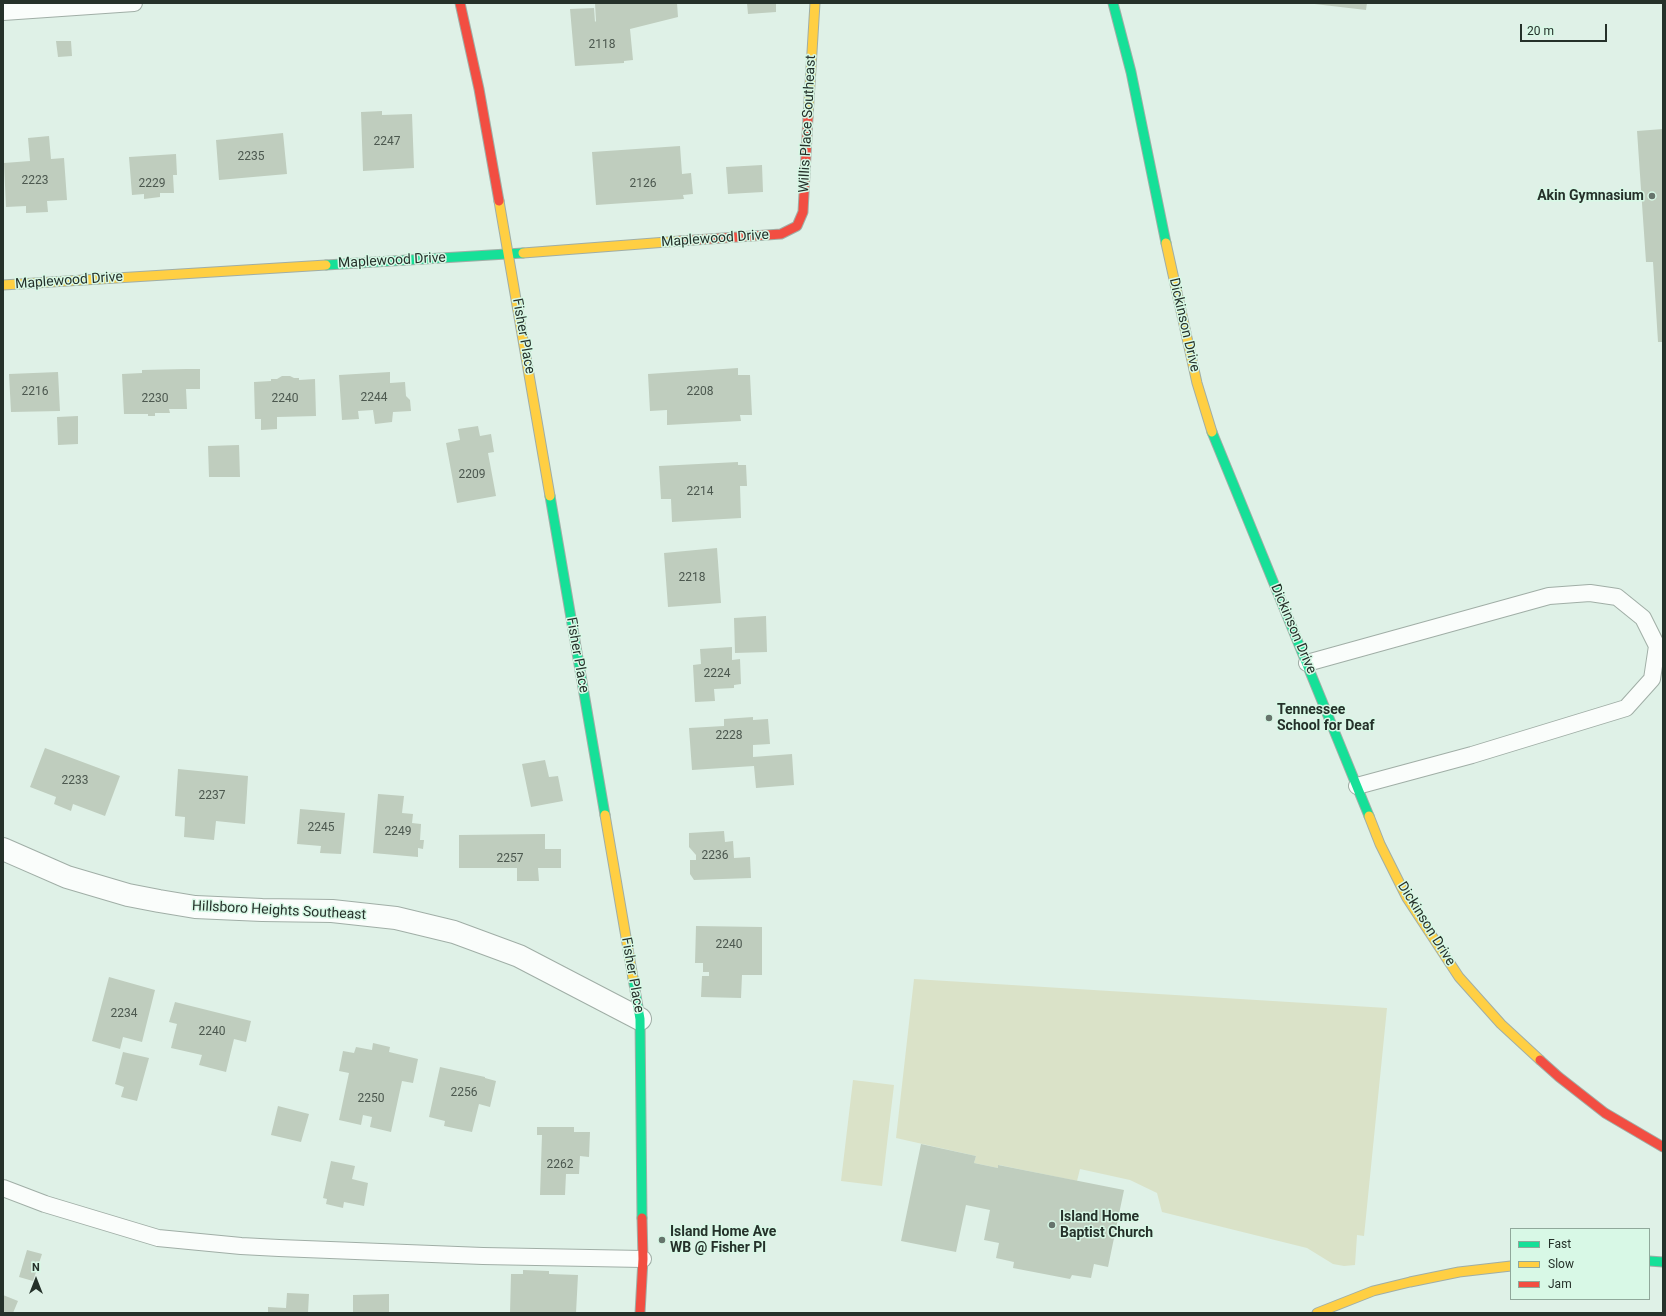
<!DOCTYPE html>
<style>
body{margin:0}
#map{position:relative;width:1666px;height:1316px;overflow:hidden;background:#dff1e7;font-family:Roboto,sans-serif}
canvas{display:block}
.frame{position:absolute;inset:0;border:4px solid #25312a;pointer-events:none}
.legend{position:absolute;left:1510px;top:1228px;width:140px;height:72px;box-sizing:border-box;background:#d8f8e6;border:1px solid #90a89b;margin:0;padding:5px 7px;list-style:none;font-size:12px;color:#25312a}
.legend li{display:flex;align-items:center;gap:8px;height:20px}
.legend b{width:20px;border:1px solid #90a89b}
.north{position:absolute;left:16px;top:1260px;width:40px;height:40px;-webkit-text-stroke:3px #d8f8e6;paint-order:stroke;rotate:0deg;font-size:11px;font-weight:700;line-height:16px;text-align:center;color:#25312a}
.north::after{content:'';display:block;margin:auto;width:14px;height:18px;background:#25312a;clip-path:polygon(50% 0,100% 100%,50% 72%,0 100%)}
.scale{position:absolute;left:1520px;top:24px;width:87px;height:18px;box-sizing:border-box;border:2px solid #25312a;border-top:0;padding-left:5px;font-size:12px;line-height:14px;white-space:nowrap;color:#25312a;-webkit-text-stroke:3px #d8f8e6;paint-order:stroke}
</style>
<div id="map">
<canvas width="1666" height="1316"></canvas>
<div class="frame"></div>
<ul class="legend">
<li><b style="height:5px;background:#16e098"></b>Fast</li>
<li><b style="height:5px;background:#ffcf43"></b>Slow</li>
<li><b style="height:5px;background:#f24e42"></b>Jam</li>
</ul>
<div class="north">N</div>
<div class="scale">20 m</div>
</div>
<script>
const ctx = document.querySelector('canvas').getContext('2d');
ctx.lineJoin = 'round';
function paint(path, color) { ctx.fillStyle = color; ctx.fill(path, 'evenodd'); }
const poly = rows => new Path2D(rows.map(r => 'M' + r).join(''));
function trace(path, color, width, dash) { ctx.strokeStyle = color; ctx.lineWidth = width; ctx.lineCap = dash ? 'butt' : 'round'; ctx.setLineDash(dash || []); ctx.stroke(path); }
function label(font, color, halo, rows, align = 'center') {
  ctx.font = font + ' Roboto,sans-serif'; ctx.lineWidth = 3; ctx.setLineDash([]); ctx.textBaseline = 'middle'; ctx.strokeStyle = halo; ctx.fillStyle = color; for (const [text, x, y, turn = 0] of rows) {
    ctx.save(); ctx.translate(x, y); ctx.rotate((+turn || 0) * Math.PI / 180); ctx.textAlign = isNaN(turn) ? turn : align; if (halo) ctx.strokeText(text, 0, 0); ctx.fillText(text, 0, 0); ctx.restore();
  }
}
paint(poly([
 [914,979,1387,1008,1364,1236,1357,1235,1355,1265,1344,1266,1333,1264,1307,1248,1162,1212,1157,1193,1130,1180,1080,1169,1077,1181,999,1165,998,1168,974,1163,976,1156,896,1138],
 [853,1080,894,1085,882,1186,841,1181]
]), '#dae2c8');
paint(poly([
 [595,3,677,3,678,17,630,29,633,60,624,61,624,63,575,66,570,9,594,8,595,22,596,21],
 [747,3,776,3,776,12,748,14],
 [1306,3,1367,3,1366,10],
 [56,41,71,41,72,56,58,57],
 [382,111,382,115,412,114,414,168,363,171,361,112],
 [1663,129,1663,342,1658,342,1653,262,1646,262,1637,131],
 [283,133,287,174,219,180,216,140],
 [49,136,51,159,64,158,67,200,47,201,48,212,26,213,26,206,6,207,4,163,30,161,28,138],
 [680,146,682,174,691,173,693,194,683,195,684,199,596,205,592,152],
 [176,154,177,175,173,175,174,193,160,193,160,197,144,199,144,194,132,195,129,157],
 [762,165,763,192,728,194,726,167],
 [738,368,738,375,750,375,752,415,740,415,741,421,667,425,667,410,650,411,648,374],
 [186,369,200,369,200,389,186,389,187,409,169,409,170,413,155,413,155,416,148,416,148,414,124,414,122,374,142,373,142,370],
 [58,372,60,411,11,412,9,374],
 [390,372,390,383,405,382,406,396,410,400,411,411,393,412,392,422,375,424,373,410,358,411,359,419,342,420,339,375],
 [282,376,290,376,294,378,299,378,299,380,315,379,316,416,277,417,277,429,261,430,261,419,255,419,254,382,271,381,271,379,277,379],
 [78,416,78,444,58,445,57,417],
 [478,426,480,436,491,434,494,452,488,453,496,496,457,503,446,443,460,440,458,429],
 [239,445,240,477,209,477,208,446],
 [738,462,738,465,746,465,747,486,740,486,741,518,672,522,671,499,661,499,659,466],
 [717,548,721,603,668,607,664,553],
 [766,616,767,652,735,653,734,618],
 [732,647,732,660,740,659,741,684,734,685,734,688,714,689,715,701,695,702,693,665,701,664,700,649],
 [753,717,753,720,768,719,770,744,753,745,753,757,792,754,794,785,756,788,754,766,692,770,689,728,724,726,724,719],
 [45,748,120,776,105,816,73,804,71,811,54,804,56,797,30,787],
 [545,760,549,777,558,776,563,801,531,807,522,764],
 [178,769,248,776,245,824,216,821,214,840,184,837,185,817,175,816],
 [378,794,404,796,402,813,413,814,412,823,421,824,420,840,424,840,423,849,418,848,418,857,373,853],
 [300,809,345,813,341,854,320,853,321,846,297,844],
 [724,831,725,842,733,841,734,858,750,857,751,878,694,880,690,874,690,860,696,860,696,855,689,847,689,833],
 [545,834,545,849,561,849,561,868,538,868,539,881,517,881,517,868,459,868,459,835],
 [696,926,762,927,762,975,742,975,741,998,701,997,702,976,709,976,709,972,703,972,703,963,695,963],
 [109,977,155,990,142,1042,123,1037,120,1049,92,1041],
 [175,1002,251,1021,246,1042,234,1039,226,1072,199,1065,202,1055,171,1048,177,1024,169,1022],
 [373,1043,390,1047,389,1052,418,1059,413,1083,402,1081,391,1132,370,1127,372,1117,363,1115,361,1125,339,1120,349,1073,339,1071,343,1051,354,1053,356,1047,372,1050],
 [123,1052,149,1058,137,1101,121,1097,124,1087,115,1084],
 [440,1067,485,1077,485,1078,496,1081,490,1107,479,1104,472,1132,444,1126,445,1121,429,1117],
 [278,1106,309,1114,301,1142,271,1135],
 [537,1127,574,1127,574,1132,590,1132,589,1157,580,1156,579,1174,566,1174,565,1195,540,1195,542,1135,537,1135],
 [921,1144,976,1156,974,1163,998,1168,998,1165,1124,1190,1108,1267,1094,1264,1091,1278,1072,1275,1070,1279,1013,1268,1014,1262,996,1258,999,1243,984,1240,990,1210,966,1205,956,1252,901,1241],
 [331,1161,355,1166,352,1179,368,1183,364,1206,344,1202,343,1208,326,1204,327,1199,323,1198],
 [27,1250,42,1254,33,1281,19,1277],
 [523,1270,549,1271,549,1274,578,1275,576,1313,510,1313,511,1274,523,1274],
 [287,1293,309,1294,308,1313,268,1313,268,1307,286,1308],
 [389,1294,389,1313,353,1313,353,1295],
 [3,1295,18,1301,13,1313,3,1313]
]), '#bfcdbe');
const lane = poly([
 [3,12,134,3],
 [1307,663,1549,596,1590,593,1617,597,1643,618,1657,646,1652,679,1626,708,1472,755,1357,786],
 [3,1188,45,1204,158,1238,241,1246,279,1248,483,1256,643,1259]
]);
const street = poly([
 [3,849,67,877,128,895,159,901,195,907,262,910,332,911,396,918,454,932,519,956,640,1019]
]);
const fast = poly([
 [1113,3,1131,72,1166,243],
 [326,265,523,253],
 [1212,432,1369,816],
 [550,496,605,815],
 [633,978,640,1019,642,1218],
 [1649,1261,1663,1262]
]);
const slow = poly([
 [808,117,815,3],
 [499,201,550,496],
 [1166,243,1197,383,1212,432],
 [523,253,680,241],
 [3,285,326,265],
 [605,815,633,978],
 [1369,816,1380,844,1407,898,1459,977,1501,1024,1540,1060],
 [1317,1313,1373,1291,1410,1282,1459,1272,1511,1266]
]);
const jam = poly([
 [460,3,479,89,499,201],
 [680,241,781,234,797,226,803,212,808,117],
 [1540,1060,1559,1077,1605,1113,1663,1147],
 [640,1313,643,1259,642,1218]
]);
trace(lane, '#a0aea6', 18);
trace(street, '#a0aea6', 24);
trace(fast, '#a0aea6', 11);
trace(slow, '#a0aea6', 11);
trace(jam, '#a0aea6', 11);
trace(lane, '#fafdfb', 16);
trace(street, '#fafdfb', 22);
trace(fast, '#16e098', 9);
trace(slow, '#ffcf43', 9);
trace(jam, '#f24e42', 9);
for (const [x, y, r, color] of [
 [1652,196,4,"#66746c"],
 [1269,718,4,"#66746c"],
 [1052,1225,4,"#66746c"],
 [662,1240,4,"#66746c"]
]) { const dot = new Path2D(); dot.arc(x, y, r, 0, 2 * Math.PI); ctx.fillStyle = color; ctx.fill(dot); trace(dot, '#d8f8e6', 1.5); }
label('12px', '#4c584f', null, [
 ["2118",602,45],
 ["2247",387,142],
 ["2235",251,157],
 ["2223",35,181],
 ["2229",152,184],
 ["2126",643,184],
 ["2216",35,392],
 ["2208",700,392],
 ["2244",374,398],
 ["2230",155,399],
 ["2240",285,399],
 ["2209",472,475],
 ["2214",700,492],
 ["2218",692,578],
 ["2224",717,674],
 ["2228",729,736],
 ["2233",75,781],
 ["2237",212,796],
 ["2245",321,828],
 ["2249",398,832],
 ["2236",715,856],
 ["2257",510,859],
 ["2240",729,945],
 ["2234",124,1014],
 ["2240",212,1032],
 ["2256",464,1093],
 ["2250",371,1099],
 ["2262",560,1165]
]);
label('14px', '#25312a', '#d8f8e6', [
 ["Willis Place Southeast",808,124,-87],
 ["Maplewood Drive",715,239,-4],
 ["Maplewood Drive",392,261,-3],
 ["Maplewood Drive",69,281,-4],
 ["Dickinson Drive",1184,325,77],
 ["Fisher Place",523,336,80],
 ["Dickinson Drive",1293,629,67],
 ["Fisher Place",577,655,80],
 ["Hillsboro Heights Southeast",279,911,3],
 ["Dickinson Drive",1426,924,58],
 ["Fisher Place",632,975,80]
]);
label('bold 14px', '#25312a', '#d8f8e6', [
 ["Akin Gymnasium",1644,196,"right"],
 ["Tennessee",1277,710],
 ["School for Deaf",1277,726],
 ["Island Home",1060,1217],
 ["Baptist Church",1060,1233],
 ["Island Home Ave",670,1232],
 ["WB @ Fisher Pl",670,1248]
], 'left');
</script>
